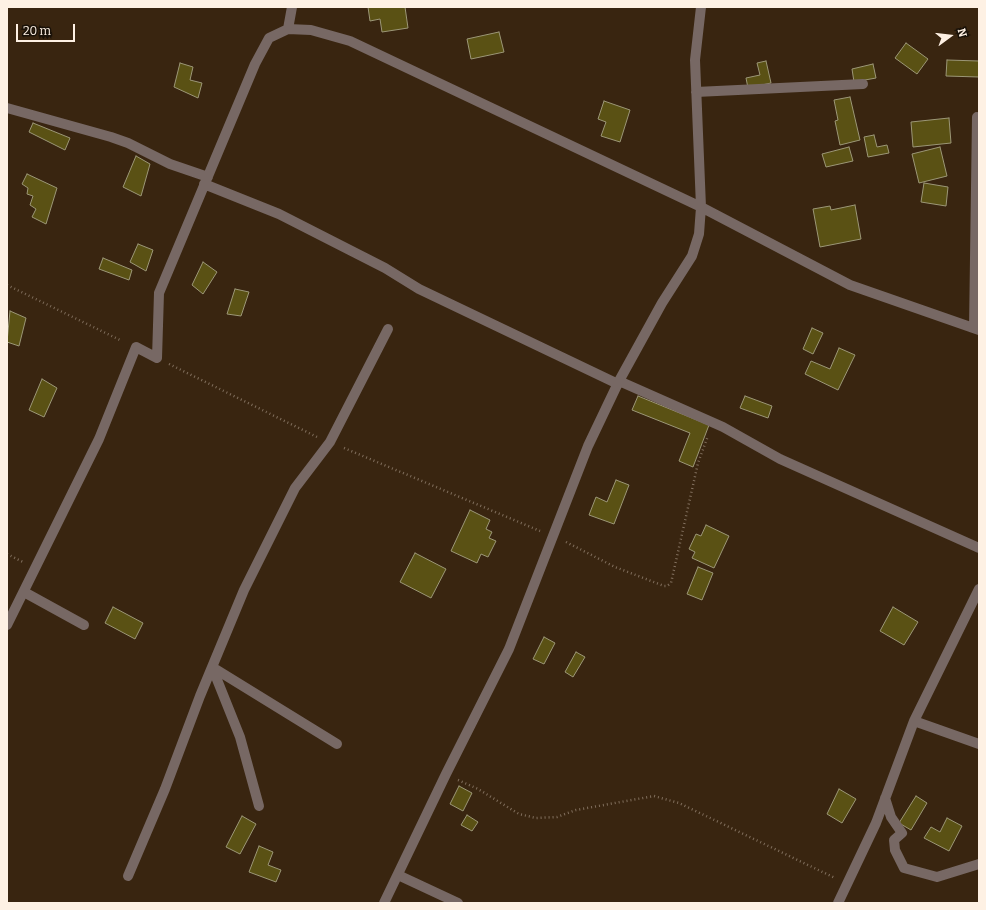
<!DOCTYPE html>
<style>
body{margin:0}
#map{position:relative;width:986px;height:910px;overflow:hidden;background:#392510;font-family:Bitter,serif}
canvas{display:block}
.frame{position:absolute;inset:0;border:8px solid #fef1e4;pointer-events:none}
.north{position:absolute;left:930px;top:16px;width:40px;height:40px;-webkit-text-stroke:3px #191108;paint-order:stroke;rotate:75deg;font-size:11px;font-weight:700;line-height:16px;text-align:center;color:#fef1e4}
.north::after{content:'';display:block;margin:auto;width:14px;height:18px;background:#fef1e4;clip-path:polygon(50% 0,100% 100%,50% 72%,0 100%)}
.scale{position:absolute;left:16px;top:24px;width:59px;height:18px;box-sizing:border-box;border:2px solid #fef1e4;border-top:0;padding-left:5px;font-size:12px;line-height:14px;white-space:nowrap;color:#fef1e4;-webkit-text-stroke:3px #191108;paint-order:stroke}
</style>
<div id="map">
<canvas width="986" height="910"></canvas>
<div class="frame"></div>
<div class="north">N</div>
<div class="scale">20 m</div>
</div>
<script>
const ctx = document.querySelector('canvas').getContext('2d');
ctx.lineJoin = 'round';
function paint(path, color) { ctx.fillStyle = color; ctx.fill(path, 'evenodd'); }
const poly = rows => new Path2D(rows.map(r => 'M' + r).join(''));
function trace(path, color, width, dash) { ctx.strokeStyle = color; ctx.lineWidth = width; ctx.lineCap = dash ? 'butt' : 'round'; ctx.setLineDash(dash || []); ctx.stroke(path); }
const building = poly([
 [368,7,405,7,408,28,382,32,380,19,370,21,368,7],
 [499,32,504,52,471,59,467,39,499,32],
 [906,43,928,59,917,74,895,58,906,43],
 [947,60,979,61,979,77,946,76,947,60],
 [766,61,771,83,748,88,746,78,760,75,757,63,766,61],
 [180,63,193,67,190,80,202,83,198,98,174,87,180,63],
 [873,64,876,78,854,82,852,69,873,64],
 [850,97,860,140,840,145,835,121,838,120,834,100,850,97],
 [604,101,630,110,620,142,601,136,606,122,598,119,604,101],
 [949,118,951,143,913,147,911,122,949,118],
 [33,123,70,138,65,150,29,132,33,123],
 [874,135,877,147,887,145,889,153,868,157,864,137,874,135],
 [849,147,853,161,826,167,822,154,849,147],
 [940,147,947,176,919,183,912,154,940,147],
 [136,156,150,164,141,196,123,187,136,156],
 [27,174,57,188,46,224,32,217,36,209,30,205,33,196,27,194,28,188,22,184,27,174],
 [924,183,948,187,946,206,921,202,924,183],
 [855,205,861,239,820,247,813,209,830,206,831,210,855,205],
 [138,244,153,250,146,271,130,262,138,244],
 [103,258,132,270,129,280,99,269,103,258],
 [203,262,217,272,203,294,192,285,203,262],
 [235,289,249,292,241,316,227,314,235,289],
 [10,311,26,318,19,346,7,342,10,311],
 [812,328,823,333,813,354,803,349,812,328],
 [839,348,855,355,838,390,805,374,811,361,830,369,839,348],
 [42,379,57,388,44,417,29,410,42,379],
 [638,396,709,425,693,467,679,461,690,433,632,410,638,396],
 [745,396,772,406,768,418,740,408,745,396],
 [616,480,629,485,614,524,589,515,596,497,607,502,616,480],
 [470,510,490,520,486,529,492,532,489,538,496,541,488,557,481,554,477,563,451,551,470,510],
 [706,525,729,536,714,568,692,558,695,552,689,549,696,534,701,536,706,525],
 [415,553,446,569,431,598,400,582,415,553],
 [698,567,713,573,702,600,687,594,698,567],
 [113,607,143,623,135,639,105,623,113,607],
 [893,607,918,622,904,645,880,631,893,607],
 [544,637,555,643,544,664,533,659,544,637],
 [576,652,585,657,573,677,565,672,576,652],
 [459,786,472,793,463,811,450,804,459,786],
 [839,789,856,799,842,823,827,814,839,789],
 [916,796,927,803,911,830,899,823,916,796],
 [467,815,478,822,472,831,461,825,467,815],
 [242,816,256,824,240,854,226,847,242,816],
 [947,818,962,826,949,851,924,838,931,827,940,832,947,818],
 [259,846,273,852,268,865,281,870,276,882,249,872,259,846]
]);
paint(building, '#5a5114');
trace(building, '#9c9777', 1);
trace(poly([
 [7,285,122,341],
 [169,364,317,437],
 [344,448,540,531],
 [566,542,615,567,664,586,667,586,671,583,698,463,708,436],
 [7,554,23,562],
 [458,780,478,789,519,814,536,818,557,817,576,810,654,796,679,803,835,878]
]), '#816f5d', 2.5, [1, 3]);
trace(poly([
 [288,29,292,7],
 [696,92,863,84],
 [7,108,111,137,128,143,170,164,208,177],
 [204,184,279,214,385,268,419,289,618,384],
 [974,328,977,117],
 [619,381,723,427,780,459,979,548],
 [24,592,84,625],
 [7,625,99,439,136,347,157,358,159,293,255,64,269,38,288,29,311,30,350,41,701,207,850,285,979,330],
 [212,667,337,744],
 [212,667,240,737,259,806],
 [914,721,979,744],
 [885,798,891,817,902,833,894,840,895,850,904,868,937,877,979,864],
 [398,875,458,903],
 [128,876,165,789,200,696,244,590,295,488,330,442,388,329],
 [384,903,446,774,509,649,588,446,619,381,662,303,692,256,699,234,701,207,695,60,701,7],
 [838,903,876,823,914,721,979,589]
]), '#776864', 10);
</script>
